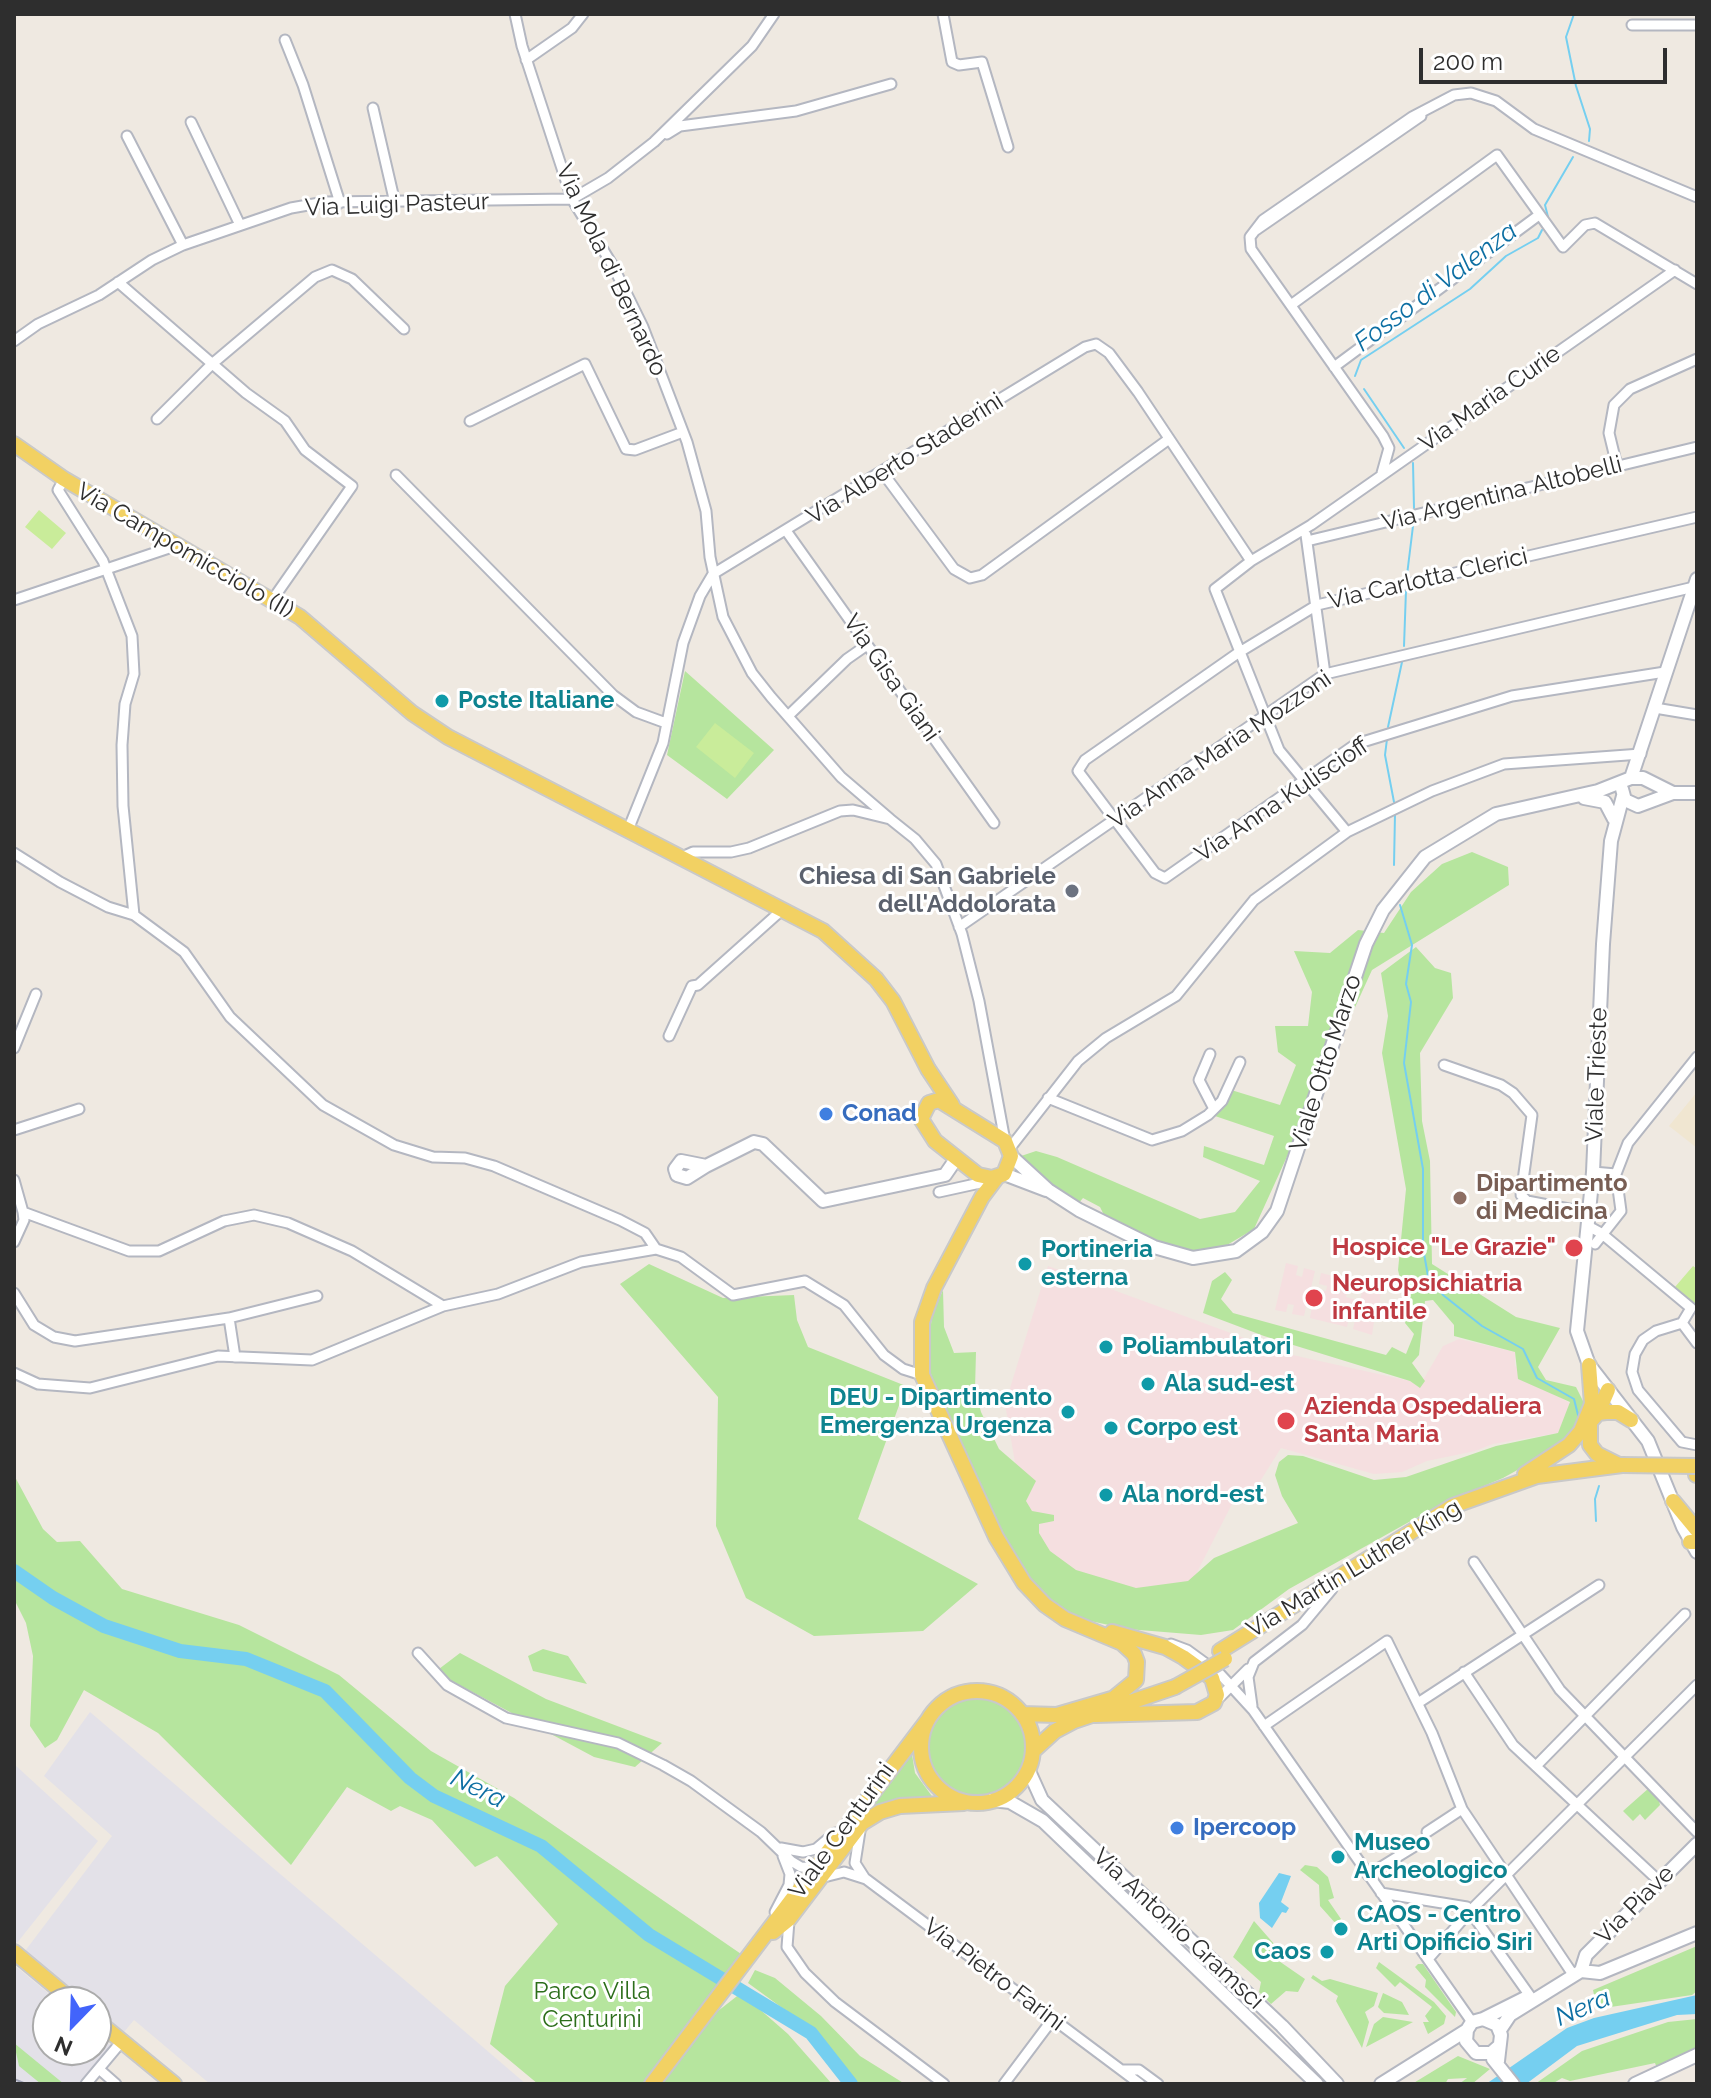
<!DOCTYPE html>
<style>
body{margin:0}
#map{position:relative;width:1711px;height:2098px;overflow:hidden;background:#efe9e1;font-family:Raleway,sans-serif}
canvas{display:block}
.frame{position:absolute;inset:0;border:16px solid #2e2e2e;pointer-events:none}
.north{position:absolute;left:32px;top:1986px;width:80px;height:80px;box-sizing:border-box;background:#fff;border:2px solid #ababab;border-radius:50%;rotate:203deg;font-size:22px;font-weight:700;line-height:32px;text-align:center;color:#2e2e2e}
.north::after{content:'';display:block;margin:auto;width:28px;height:36px;background:#4264fb;clip-path:polygon(50% 0,100% 100%,50% 72%,0 100%)}
.scale{position:absolute;left:1419px;top:48px;width:248px;height:36px;box-sizing:border-box;border:4px solid #2e2e2e;border-top:0;padding-left:10px;font-size:24px;line-height:28px;white-space:nowrap;color:#2e2e2e;-webkit-text-stroke:6px #fff;paint-order:stroke}
</style>
<div id="map">
<canvas width="1711" height="2098"></canvas>
<div class="frame"></div>
<div class="north">N</div>
<div class="scale">200 m</div>
</div>
<script>
const ctx = document.querySelector('canvas').getContext('2d');
ctx.lineJoin = 'round';
function paint(path, color) { ctx.fillStyle = color; ctx.fill(path, 'evenodd'); }
const poly = rows => new Path2D(rows.map(r => 'M' + r).join(''));
function trace(path, color, width, dash) { ctx.strokeStyle = color; ctx.lineWidth = width; ctx.lineCap = dash ? 'butt' : 'round'; ctx.setLineDash(dash || []); ctx.stroke(path); }
function label(font, color, halo, rows, align = 'center') {
  ctx.font = font + ' Raleway,sans-serif'; ctx.lineWidth = 6; ctx.setLineDash([]); ctx.textBaseline = 'middle'; ctx.strokeStyle = halo; ctx.fillStyle = color; for (const [text, x, y, turn = 0] of rows) {
    ctx.save(); ctx.translate(x, y); ctx.rotate((+turn || 0) * Math.PI / 180); ctx.textAlign = isNaN(turn) ? turn : align; if (halo) ctx.strokeText(text, 0, 0); ctx.fillText(text, 0, 0); ctx.restore();
  }
}
paint(poly([
 [90,1712,414,1988,526,2084,210,2084,134,2020,124,2032,96,2009,96,2002,87,2002,25,1951,112,1836,44,1776],
 [14,1764,98,1841,17,1943,14,1940],
 [14,1965,59,2002,48,2002,48,2050,96,2050,96,2033,112,2046,81,2084,14,2084]
]), '#e3e1e8');
paint(poly([
 [1697,1092,1697,1148,1669,1126]
]), '#f0e6d1');
paint(poly([
 [1286,1263,1298,1266,1296,1275,1302,1277,1304,1268,1315,1271,1311,1288,1326,1291,1327,1286,1319,1284,1321,1273,1358,1282,1356,1293,1347,1291,1346,1297,1360,1301,1364,1283,1384,1288,1381,1291,1379,1308,1376,1308,1372,1335,1353,1329,1357,1311,1343,1308,1342,1314,1349,1316,1347,1327,1310,1318,1312,1307,1321,1309,1322,1303,1308,1299,1304,1316,1292,1314,1294,1305,1288,1304,1286,1312,1275,1310],
 [1048,1266,1288,1354,1410,1381,1419,1387,1443,1346,1459,1339,1515,1352,1515,1366,1572,1405,1558,1433,1493,1444,1475,1451,1427,1461,1402,1472,1374,1474,1281,1448,1247,1502,1232,1504,1192,1582,1138,1591,1059,1567,1025,1521,1005,1404]
]), '#f5dfe0');
paint(poly([
 [685,671,774,750,727,799,667,755],
 [1472,852,1508,867,1509,885,1372,970,1254,1229,1222,1248,1189,1255,1153,1242,1105,1217,1100,1207,1083,1198,1078,1204,1069,1199,1018,1157,1036,1151,1057,1157,1200,1219,1235,1212,1260,1181,1203,1157,1204,1146,1264,1165,1274,1136,1215,1116,1228,1089,1280,1105,1296,1065,1278,1052,1275,1026,1308,1026,1312,992,1294,951,1330,953,1358,930,1384,933,1411,892,1442,864],
 [1416,947,1435,968,1451,973,1453,998,1420,1053,1422,1121,1430,1161,1432,1264,1516,1317,1560,1328,1538,1367,1546,1380,1576,1387,1586,1407,1576,1430,1557,1448,1503,1478,1443,1503,1289,1589,1233,1630,1201,1635,1127,1629,1072,1617,1037,1588,984,1511,949,1438,927,1360,932,1315,943,1290,944,1327,954,1353,976,1352,975,1389,981,1412,999,1449,1036,1481,1026,1501,1032,1511,1054,1515,1054,1521,1039,1524,1039,1533,1050,1551,1076,1570,1136,1588,1188,1581,1214,1558,1298,1523,1282,1496,1275,1475,1279,1462,1288,1455,1303,1456,1374,1480,1406,1477,1496,1446,1558,1433,1570,1402,1518,1379,1515,1352,1454,1336,1454,1325,1433,1300,1425,1301,1419,1355,1412,1363,1425,1381,1420,1388,1410,1381,1264,1336,1203,1313,1212,1281,1225,1272,1232,1280,1221,1299,1233,1313,1386,1355,1392,1347,1406,1354,1414,1334,1405,1323,1408,1311,1414,1306,1404,1295,1398,1270,1406,1189,1382,1053,1388,1016,1381,973],
 [649,1264,723,1298,794,1295,797,1320,808,1347,906,1386,858,1519,978,1584,923,1631,814,1636,746,1598,716,1526,718,1397,620,1284],
 [14,1475,43,1529,57,1542,80,1541,122,1589,239,1625,339,1675,431,1751,514,1798,744,1956,645,2084,538,2084,490,2044,505,1986,558,1924,497,1856,475,1867,432,1820,400,1806,391,1811,347,1787,291,1865,158,1733,84,1690,57,1740,45,1748,30,1726,33,1656,26,1623,14,1599],
 [543,1649,568,1656,587,1684,533,1671,528,1656],
 [460,1653,546,1699,662,1743,635,1767,594,1757,435,1672],
 '928 1747a49 49 0 1 1 98 0a49 49 0 1 1-98 0Z',
 [911,1748,915,1773,934,1799,857,1818],
 [1649,1788,1658,1797,1660,1805,1645,1820,1640,1814,1633,1821,1623,1811],
 [1305,1865,1317,1867,1328,1877,1334,1898,1328,1900,1341,1919,1337,1925,1320,1906,1319,1885,1300,1870],
 [1254,1921,1275,1945,1276,1959,1305,1979,1298,1992,1286,1991,1271,2004,1259,1992,1261,1982,1233,1957],
 [1697,1946,1697,1991,1692,1995,1597,2009,1593,1990],
 [1379,1962,1434,2002,1446,2016,1444,2024,1428,2034,1423,2022,1429,2022,1425,2016,1432,2007,1400,1982,1395,1987,1376,1968],
 [1418,1964,1423,1964,1456,2012,1455,2017,1425,1987,1426,1980,1415,1967],
 [755,1970,775,1978,821,2016,860,2056,905,2084,856,2084,807,2026,748,1983],
 [1313,1975,1322,1981,1330,1979,1378,1993,1374,2006,1365,2012,1369,2022,1362,2048,1336,2001,1338,1996,1311,1978],
 [741,1993,788,2034,832,2084,658,2084,709,2018],
 [1383,1993,1402,2002,1409,2015,1384,2013,1378,2007],
 [1383,2017,1413,2022,1366,2047,1374,2024],
 [1697,2019,1697,2047,1657,2068,1655,2063,1570,2081,1562,2078,1552,2084,1535,2084,1582,2051,1668,2022],
 [14,2043,64,2084,41,2084,19,2066],
 [1458,2056,1490,2069,1472,2084,1459,2084,1467,2078,1448,2079,1445,2084,1412,2084]
]), '#b6e59e');
paint(poly([
 [39,510,66,533,52,549,25,527],
 [715,723,754,753,735,778,696,747],
 [1693,1266,1697,1269,1697,1306,1675,1287]
]), '#c9ec9a');
paint(poly([
 [1279,1873,1291,1876,1281,1902,1289,1908,1286,1913,1282,1912,1272,1928,1260,1918,1259,1903],
 [1697,1995,1697,2014,1677,2015,1577,2046,1526,2084,1486,2084,1567,2028,1594,2018]
]), '#75cff0');
trace(poly([
 [1574,14,1566,37,1576,86,1590,129,1589,141],
 [1548,217,1545,205,1573,157],
 [1355,376,1361,360,1470,289,1506,256,1538,238,1542,230],
 [1364,389,1404,448],
 [1413,463,1414,508],
 [1407,575,1413,526],
 [1404,646,1406,590],
 [1388,727,1402,662],
 [1387,739,1385,755,1394,802],
 [1394,865,1395,814],
 [1400,905,1412,945,1406,984,1411,1002,1404,1063,1423,1169,1423,1248,1428,1276,1443,1295,1482,1326,1523,1349,1537,1378,1574,1399,1579,1419],
 [1596,1521,1595,1499,1599,1486]
]), '#75cff0', 2);
trace(poly([
 [14,1571,53,1598,104,1626,180,1651,246,1659,325,1691,410,1778,434,1796,541,1846,649,1935,811,2033,851,2084]
]), '#75cff0', 14);
const street = poly([
 [515,14,522,46,572,199,613,266,643,327,687,442,706,511,710,557,723,617,752,673,771,697,841,777,890,819],
 [943,14,952,62,959,65,982,62,1008,147],
 [1632,25,1697,25],
 [285,40,303,85,340,203],
 [526,60,572,28,583,14],
 [373,108,395,203],
 [191,122,240,225],
 [667,134,680,126,796,111,891,84],
 [127,136,183,245],
 [1256,230,1421,116],
 [118,282,246,393,285,421,305,450,352,486,273,599],
 [1291,305,1497,155,1563,247,1585,225,1595,223,1697,284],
 [14,341,38,324,99,295,152,260,183,245,291,208,325,202,572,199,608,178,654,142,752,46,774,14],
 [1334,367,1539,215],
 [157,419,212,364,315,277,332,270,352,279,404,329],
 [470,421,585,364,626,449,635,450,683,432],
 [1617,466,1609,433,1614,405,1630,389,1697,359],
 [883,473,954,569,970,578,982,575,1169,439],
 [1382,473,1389,448,1383,436,1251,249,1250,237,1263,220,1412,117,1454,95,1471,93,1496,101,1534,129,1697,197],
 [396,475,613,695,636,712,666,723],
 [64,479,58,490,103,561,132,636,134,674,125,704,122,745,123,806,134,915],
 [787,532,994,823],
 [1306,535,1325,674],
 [1307,541,1697,447],
 [1251,561,1311,525,1675,270],
 [14,600,178,545],
 [1665,672,1512,696,1356,744,1165,878,1155,873,1078,771,1085,760,1238,653,1317,605,1697,517],
 [1655,708,1697,715],
 [788,716,847,659,867,645],
 [628,830,663,743,683,643,700,596,713,574,1085,347,1096,344,1109,353,1138,392,1251,561,1215,589,1279,750,1347,832],
 [14,853,60,882,108,907,134,915,184,952,230,1017,323,1105,394,1145,433,1157,465,1158,494,1166,620,1220,645,1233,656,1249],
 [682,857,693,852,731,852,749,848,840,811,853,810,890,819,915,839,936,864,962,934,979,1001,1005,1141],
 [959,927,1325,674,1694,587],
 [669,1036,692,986,698,985,783,909],
 [14,1048,36,994],
 [1210,1054,1199,1080,1214,1109],
 [1444,1065,1501,1085,1513,1093,1532,1115,1521,1195,1527,1201,1590,1213],
 [1048,1098,1152,1140,1182,1131,1208,1115,1222,1101,1240,1062],
 [14,1130,79,1109],
 [1010,1148,1078,1061,1106,1038,1176,996,1254,900,1347,832,1432,791,1504,764,1641,754],
 [1593,1172,1616,1174,1621,1211,1595,1244],
 [1616,1174,1628,1143,1697,1057],
 [14,1180,23,1212,129,1251,159,1251,224,1221,254,1215,288,1223,352,1251,443,1306],
 [939,1192,980,1183],
 [1588,1226,1601,1233,1691,1308,1682,1323,1656,1331,1643,1340,1635,1354,1632,1372,1638,1390,1682,1442,1697,1445],
 [14,1242,24,1220,23,1212],
 [14,1293,34,1325,54,1337,75,1341,229,1318,235,1357],
 [229,1318,317,1296],
 [1682,1323,1697,1343],
 [14,1373,38,1384,90,1388,218,1356,312,1360,443,1306,498,1294,581,1262,656,1249,681,1257,733,1295,805,1281,844,1305,884,1355,903,1369,922,1375],
 [1474,1562,1560,1690,1697,1832],
 [1171,1644,1187,1650,1220,1674,1253,1710,1472,2022],
 [418,1653,447,1685,506,1718,618,1743,663,1765,691,1781,761,1832,791,1861,801,1867,816,1868],
 [1464,1672,1513,1745,1659,1881],
 [1214,1703,1248,1669],
 [1418,1703,1599,1585],
 [1252,1706,1248,1677,1254,1662,1302,1625,1332,1589],
 [1264,1726,1387,1641,1432,1733,1462,1809,1574,1976],
 [1537,1765,1685,1614],
 [860,1831,855,1863,864,1877],
 [1427,1832,1462,1809],
 [781,1848,803,1852,816,1849,835,1833],
 [1368,1875,1420,1843],
 [824,1877,844,1872,866,1879,1140,2084],
 [1381,1893,1467,1907,1530,1996],
 [775,1912,789,1885,790,1874,783,1856],
 [789,1921,787,1947,805,1973,835,2002,944,2084],
 [1428,1959,1470,1911,1697,1685],
 [99,2069,116,2084],
 [1122,2070,1139,2070,1158,2084],
 [86,2084,122,2041],
 [1004,2084,1052,2020]
]);
const secondary = poly([
 [1631,778,1697,579],
 [1622,789,1625,800,1638,806,1673,793,1697,793],
 [1623,796,1611,841,1603,944,1593,1172,1577,1331,1589,1365,1648,1441,1683,1527,1697,1552],
 [1584,798,1605,802,1614,819],
 [1011,1156,1048,1190,1079,1210,1154,1247,1193,1258,1236,1251,1262,1232,1277,1211,1366,944,1383,910,1425,857,1496,814,1598,791,1631,778,1643,778,1673,793],
 [706,1166,687,1178,677,1175,675,1169,681,1161,706,1166,754,1142,763,1144,823,1201,945,1175,956,1159],
 [1004,1174,1046,1190],
 [1028,1769,1042,1800,1282,2026,1337,2084],
 [992,1800,1010,1802,1043,1821,1317,2084],
 [1581,1971,1586,1955,1697,1844],
 [1483,2019,1525,1998],
 [1500,2030,1510,2015,1581,1971,1600,1973,1697,1933],
 [1493,2059,1513,2084],
 [1498,2061,1501,2035,1497,2025,1483,2019,1472,2022,1467,2030,1466,2041,1476,2053,1491,2053,1499,2046],
 [1381,2084,1467,2030],
 [1635,2084,1697,2055]
]);
const primary = poly([
 [14,444,64,479,300,617,412,713,448,737,823,931,876,979,893,1001,928,1069,952,1105],
 [939,1100,1005,1141,1011,1156,1004,1174,992,1178,978,1175,935,1141,921,1119,929,1103,939,1100],
 [997,1177,982,1197,934,1288,922,1322,922,1375,996,1537,1024,1583,1045,1605,1065,1619,1122,1643,1134,1654,1137,1662,1136,1680,1114,1698],
 [1598,1413,1608,1390],
 [1617,1464,1597,1454,1590,1445,1590,1422,1598,1413,1606,1412,1618,1412,1631,1420],
 [1525,1474,1569,1445,1581,1431,1592,1404,1589,1365],
 [1696,1475,1697,1475],
 [1673,1501,1697,1530],
 [1690,1542,1697,1542],
 [1220,1651,1453,1506,1537,1476,1622,1465],
 '921 1747a56 56 0 1 1 112 0a56 56 0 1 1-112 0Z',
 [1022,1714,1057,1715,1122,1696],
 [1095,1715,1197,1712,1214,1703,1217,1695,1212,1678,1183,1657,1165,1647,1112,1632],
 [1033,1751,1055,1731,1074,1721,1175,1687],
 [773,1932,789,1919,862,1823,880,1812,900,1806,964,1803],
 [14,1952,74,2002],
 [96,2020,174,2084],
 [652,2084,927,1721]
]);
trace(street, '#b4b7c1', 13);
trace(secondary, '#b4b7c1', 16);
trace(primary, '#c9c9c9', 18);
trace(street, '#fff', 9);
trace(secondary, '#fff', 12);
trace(primary, '#f2d163', 14);
trace(poly([
 [14,2079,26,2084]
]), '#a3a6b8', 2);
const primaryBridge = poly([
 [1622,1465,1696,1466],
 [1175,1687,1225,1659]
]);
trace(primaryBridge, '#c9c9c9', 18, []);
trace(primaryBridge, '#f2d163', 14);
for (const [x, y, r, color] of [
 [442,701,8,"#0f9aa8"],
 [1072,891,8,"#6b7280"],
 [826,1114,8,"#3f7fe0"],
 [1460,1198,8,"#8d6e63"],
 [1574,1248,10,"#e0444e"],
 [1025,1264,8,"#0f9aa8"],
 [1314,1298,10,"#e0444e"],
 [1106,1347,8,"#0f9aa8"],
 [1148,1384,8,"#0f9aa8"],
 [1068,1412,8,"#0f9aa8"],
 [1286,1421,10,"#e0444e"],
 [1111,1428,8,"#0f9aa8"],
 [1106,1495,8,"#0f9aa8"],
 [1177,1828,8,"#3f7fe0"],
 [1338,1857,8,"#0f9aa8"],
 [1341,1929,8,"#0f9aa8"],
 [1327,1952,8,"#0f9aa8"]
]) { const dot = new Path2D(); dot.arc(x, y, r, 0, 2 * Math.PI); ctx.fillStyle = color; ctx.fill(dot); trace(dot, '#fff', 3); }
label('24px', '#2e2e2e', '#fff', [
 ["Via Luigi Pasteur",397,205,-2],
 ["Via Mola di Bernardo",611,270,65],
 ["Via Maria Curie",1490,399,-35],
 ["Via Alberto Staderini",905,459,-32],
 ["Via Argentina Altobelli",1502,494,-14],
 ["Via Campomicciolo (II)",185,551,30],
 ["Via Carlotta Clerici",1428,579,-13],
 ["Via Gisa Giani",891,678,55],
 ["Via Anna Maria Mozzoni",1220,750,-34],
 ["Via Anna Kuliscioff",1282,800,-34],
 ["Viale Otto Marzo",1326,1063,-72],
 ["Viale Trieste",1597,1075,-88],
 ["Via Martin Luther King",1354,1569,-31],
 ["Viale Centurini",842,1831,-54],
 ["Via Piave",1635,1905,-45],
 ["Via Antonio Gramsci",1178,1929,43],
 ["Via Pietro Farini",994,1975,37]
]);
label('bold 24px', '#0d838f', '#fff', [
 ["Poste Italiane",458,701],
 ["Portineria",1041,1250],
 ["esterna",1041,1278],
 ["Poliambulatori",1122,1347],
 ["Ala sud-est",1164,1384],
 ["DEU - Dipartimento",1052,1398,"right"],
 ["Emergenza Urgenza",1052,1426,"right"],
 ["Corpo est",1127,1428],
 ["Ala nord-est",1122,1495],
 ["Museo",1354,1843],
 ["Archeologico",1354,1871],
 ["CAOS - Centro",1357,1915],
 ["Arti Opificio Siri",1357,1943],
 ["Caos",1311,1952,"right"]
], 'left');
label('bold 24px', '#5b616d', '#fff', [
 ["Chiesa di San Gabriele",1056,877],
 ["dell'Addolorata",1056,905]
], 'right');
label('bold 24px', '#366cbe', '#fff', [
 ["Conad",842,1114],
 ["Ipercoop",1193,1828]
], 'left');
label('bold 24px', '#785e54', '#fff', [
 ["Dipartimento",1476,1184],
 ["di Medicina",1476,1212]
], 'left');
label('bold 24px', '#be3a42', '#fff', [
 ["Hospice \"Le Grazie\"",1556,1248,"right"],
 ["Neuropsichiatria",1332,1284],
 ["infantile",1332,1312],
 ["Azienda Ospedaliera",1304,1407],
 ["Santa Maria",1304,1435]
], 'left');
label('24px', '#2c6e1b', '#fff', [
 ["Parco Villa",592,1992],
 ["Centurini",592,2020]
]);
label('italic 26px', '#0d6fa3', '#fff', [
 ["Fosso di Valenza",1436,287,-37],
 ["Nera",478,1789,26],
 ["Nera",1583,2008,-23]
]);
</script>
